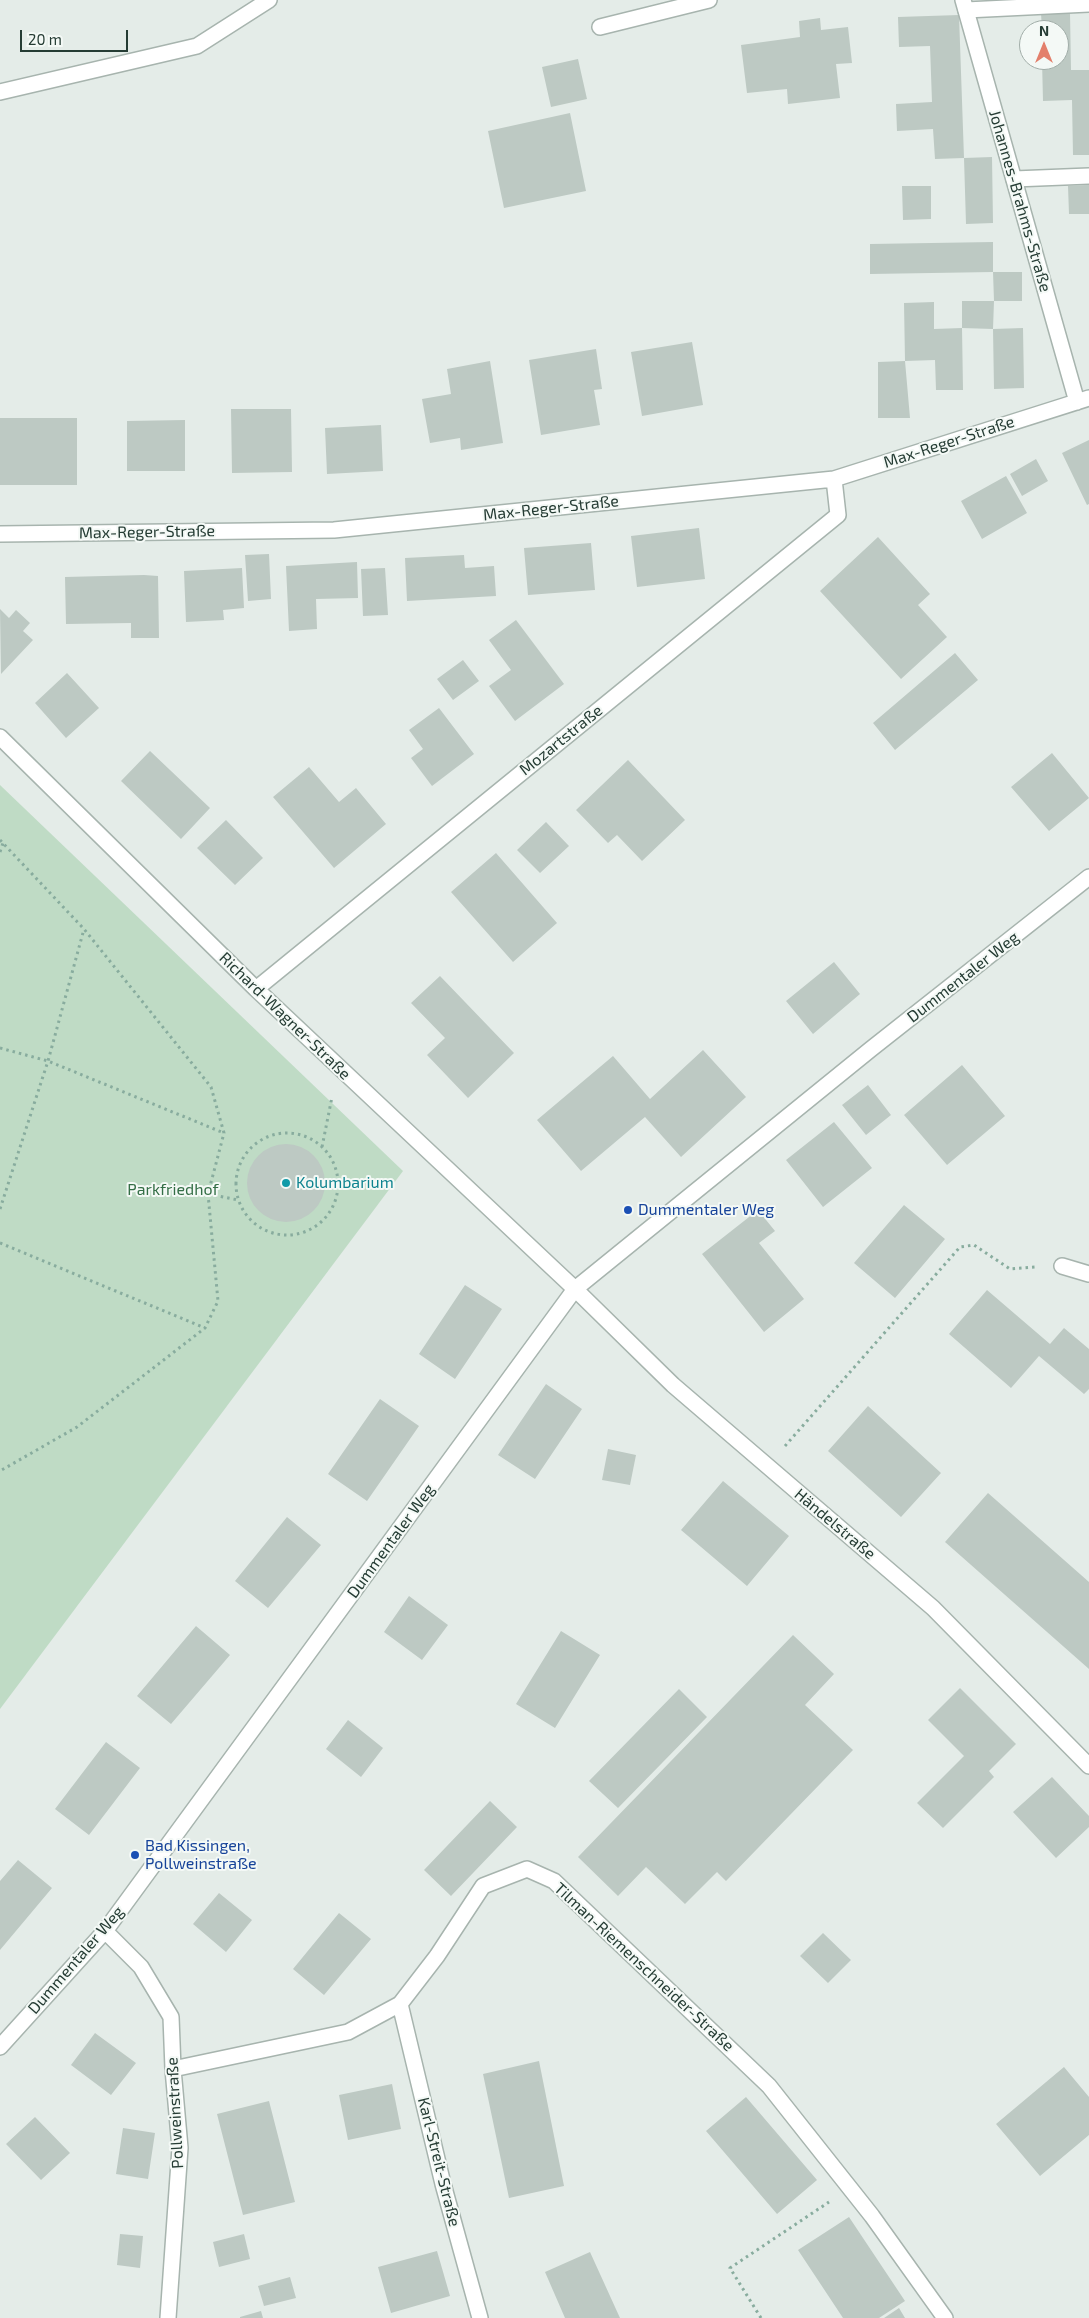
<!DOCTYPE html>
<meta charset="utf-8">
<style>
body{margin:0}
#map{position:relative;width:1089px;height:2318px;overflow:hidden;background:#e4ece8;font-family:"Exo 2",sans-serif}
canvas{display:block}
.north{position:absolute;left:1019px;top:20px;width:50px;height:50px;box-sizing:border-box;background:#f4f9f6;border:1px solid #a1ada8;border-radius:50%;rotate:0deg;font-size:14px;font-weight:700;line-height:20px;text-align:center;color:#253c34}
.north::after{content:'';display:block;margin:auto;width:18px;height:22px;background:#e37f6b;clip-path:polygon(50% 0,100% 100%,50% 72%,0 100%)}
.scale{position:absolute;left:20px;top:30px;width:108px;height:22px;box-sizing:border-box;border:2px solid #253c34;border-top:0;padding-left:6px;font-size:15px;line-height:18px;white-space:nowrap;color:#253c34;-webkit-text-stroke:4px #f4f9f6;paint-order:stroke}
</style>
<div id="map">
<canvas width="1089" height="2318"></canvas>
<div class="north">N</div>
<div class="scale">20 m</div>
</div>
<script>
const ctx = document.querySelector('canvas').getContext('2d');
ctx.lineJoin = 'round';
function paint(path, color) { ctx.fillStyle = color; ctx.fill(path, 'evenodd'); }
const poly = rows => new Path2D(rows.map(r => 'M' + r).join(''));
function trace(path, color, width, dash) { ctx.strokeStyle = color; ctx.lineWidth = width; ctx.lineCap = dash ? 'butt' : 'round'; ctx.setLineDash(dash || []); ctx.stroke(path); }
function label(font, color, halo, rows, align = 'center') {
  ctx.font = font + ' "Exo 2",sans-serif'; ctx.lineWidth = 4; ctx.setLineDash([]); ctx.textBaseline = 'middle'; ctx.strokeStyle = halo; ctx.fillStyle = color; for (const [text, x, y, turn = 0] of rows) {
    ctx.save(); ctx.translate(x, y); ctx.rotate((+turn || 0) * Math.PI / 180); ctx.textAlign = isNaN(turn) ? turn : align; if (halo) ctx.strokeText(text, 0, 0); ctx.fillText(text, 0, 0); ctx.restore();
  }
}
paint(poly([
 [0,785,403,1171,0,1709]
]), '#bfdbc5');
paint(poly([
 [1041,13,1070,13,1071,70,1089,70,1089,155,1073,155,1072,100,1043,101,1042,60,1059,60,1059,30,1042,30],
 [959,15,964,158,935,159,933,129,897,131,896,104,932,102,930,46,899,47,898,17],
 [820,18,821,30,848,27,852,63,836,64,840,98,788,104,787,89,747,93,741,45,800,37,799,21],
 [578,59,587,99,551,107,542,67],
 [570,113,586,191,504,208,488,131],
 [992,157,993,223,966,224,964,158],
 [1089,185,1089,214,1069,214,1068,186],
 [902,186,931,186,931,219,903,220],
 [993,242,993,272,870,274,870,244],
 [993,272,1022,272,1022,301,994,301],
 [962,301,994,301,993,329,962,328],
 [934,302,934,329,962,328,963,390,936,390,935,360,905,361,904,303],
 [1023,328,1024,388,994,389,993,329],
 [692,342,703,405,642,416,631,352],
 [596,349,602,389,594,390,600,425,541,435,529,360],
 [490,361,503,443,461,450,460,438,430,443,422,399,451,394,447,369],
 [905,361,910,418,878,418,878,362],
 [231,409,291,409,292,472,232,473],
 [0,418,77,418,77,485,0,485],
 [185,420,185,471,127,471,127,421],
 [381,425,383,471,327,474,325,428],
 [1089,440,1089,504,1087,505,1062,453],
 [1036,459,1048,481,1022,496,1010,474],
 [1006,476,1027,513,982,539,961,501],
 [699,528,705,579,637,587,631,536],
 [878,537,930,594,918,605,947,637,901,679,820,591],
 [591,543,595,590,528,595,524,548],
 [269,554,271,599,248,601,245,555],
 [464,555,465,568,494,566,496,596,407,601,405,558],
 [357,562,358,598,316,599,317,629,289,631,286,566],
 [242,568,244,608,223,610,224,620,186,622,184,571],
 [385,568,388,615,363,616,361,569],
 [144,575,158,576,159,638,131,638,131,623,66,624,65,577],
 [0,609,9,618,16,610,30,623,23,631,33,640,1,674],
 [516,620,564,684,515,721,489,686,511,670,489,640],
 [955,653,978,680,895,750,873,723],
 [463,660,479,681,453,700,437,679],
 [67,673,99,708,66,738,35,703],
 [439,708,474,754,432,786,411,758,423,749,409,730],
 [150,751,210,808,181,839,121,781],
 [1052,753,1089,798,1049,831,1011,787],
 [628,760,685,820,642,861,617,835,608,843,576,810],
 [309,767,339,802,356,788,386,824,334,868,273,797],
 [226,820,263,858,235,885,197,848],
 [546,822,569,846,540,873,517,850],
 [496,853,557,923,513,962,451,892],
 [834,962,860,994,813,1034,786,1001],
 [440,976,514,1053,468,1098,427,1055,445,1038,411,1003],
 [703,1050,746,1097,681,1157,645,1117,581,1171,537,1120,613,1056,650,1099],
 [962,1065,1005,1116,947,1165,904,1115],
 [868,1085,891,1115,866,1135,842,1105],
 [834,1122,872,1168,823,1207,786,1160],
 '247 1183a39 39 0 1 1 78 0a39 39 0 1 1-78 0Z',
 [904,1205,945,1239,895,1298,854,1263],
 [758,1210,775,1231,759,1243,804,1299,764,1332,702,1254],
 [465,1285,502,1309,455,1379,419,1354],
 [987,1290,1050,1344,1064,1328,1089,1349,1089,1389,1084,1394,1039,1356,1011,1388,949,1334],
 [546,1384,582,1409,535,1479,498,1455],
 [380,1399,419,1426,367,1501,328,1474],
 [868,1406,941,1473,901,1517,828,1451],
 [608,1449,636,1455,630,1485,602,1480],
 [723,1481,789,1536,747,1586,681,1530],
 [988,1493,1089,1582,1089,1669,945,1542],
 [287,1517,321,1545,268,1608,235,1581],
 [409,1596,448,1625,422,1660,384,1632],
 [196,1626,230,1655,171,1724,137,1696],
 [561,1631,600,1655,555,1728,516,1704],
 [793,1635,834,1674,805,1705,853,1750,726,1881,717,1872,685,1904,646,1867,618,1896,578,1857],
 [960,1688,1016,1744,989,1771,994,1777,943,1828,917,1803,964,1756,928,1720],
 [679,1689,707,1717,618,1808,589,1781],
 [348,1720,383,1748,361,1777,326,1749],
 [106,1742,140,1768,89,1835,55,1809],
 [1052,1777,1089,1816,1089,1827,1056,1858,1013,1812],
 [490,1801,517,1827,451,1896,424,1870],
 [18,1860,52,1888,0,1950,0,1881],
 [219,1893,252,1920,226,1952,193,1924],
 [339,1913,371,1939,324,1995,293,1969],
 [823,1933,851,1960,828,1983,800,1956],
 [95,2033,136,2063,111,2095,71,2065],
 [539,2061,564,2186,509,2198,483,2074],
 [1064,2067,1089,2097,1089,2135,1040,2176,996,2124],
 [392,2084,401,2129,348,2140,339,2095],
 [746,2097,817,2180,777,2214,706,2131],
 [269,2101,295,2202,243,2215,217,2114],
 [35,2117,70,2153,41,2180,6,2144],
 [123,2128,155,2133,148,2179,116,2174],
 [849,2217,905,2301,879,2318,843,2318,798,2250],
 [120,2234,143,2236,140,2268,117,2265],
 [244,2234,250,2259,219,2267,213,2242],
 [437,2251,450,2296,391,2313,378,2267],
 [590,2252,620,2318,565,2318,545,2272],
 [290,2277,296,2298,264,2306,258,2286],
 [899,2308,905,2318,884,2318],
 [261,2311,263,2318,240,2318,240,2317]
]), '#bdc9c3');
const lane = poly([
 [966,10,1089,4],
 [0,92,197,46,269,0],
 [1014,179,1089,176]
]);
const street = poly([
 [963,0,1077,402],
 [600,27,709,0],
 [0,534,334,530,834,479,1089,398],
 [0,737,256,989,575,1289,673,1385,933,1608,1089,1766],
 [256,989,838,515,834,479],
 [1062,1266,1089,1274],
 [105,1931,141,1967,171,2017,173,2069,180,2148,168,2318],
 [400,2004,443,2184,480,2318],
 [0,2047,105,1931,575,1289,871,1049,1089,877],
 [173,2069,348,2032,400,2004,437,1956,483,1886,527,1869,554,1881,769,2086,872,2216,945,2318]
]);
trace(lane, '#a7b4ae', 18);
trace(street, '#a7b4ae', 18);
trace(poly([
 [0,840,84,929,211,1087,224,1133,208,1194,218,1301,205,1328,77,1427,0,1471],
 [0,852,3,843],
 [0,1048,48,1061,224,1133],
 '236 1184a51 51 0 1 1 102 0a51 51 0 1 1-102 0Z',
 [322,1147,332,1097],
 [208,1194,238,1200],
 [0,1209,48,1061,84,929],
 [0,1243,205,1328],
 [785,1446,960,1247,974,1245,1010,1269,1036,1267],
 [761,2318,730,2268,829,2202]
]), '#88ac9e', 3, [2.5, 4]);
trace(lane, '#fff', 15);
trace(street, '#fff', 15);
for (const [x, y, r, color] of [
 [286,1183,5,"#0f9aa8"],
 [628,1210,5,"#1a4fb4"],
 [135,1855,5,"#1a4fb4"]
]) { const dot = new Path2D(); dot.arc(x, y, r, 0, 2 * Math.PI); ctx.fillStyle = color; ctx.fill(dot); trace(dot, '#f4f9f6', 2); }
label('16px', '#253c34', '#f4f9f6', [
 ["Johannes-Brahms-Straße",1020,201,74],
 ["Max-Reger-Straße",949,442,-18],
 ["Max-Reger-Straße",551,508,-6],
 ["Max-Reger-Straße",147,532,-1],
 ["Mozartstraße",561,740,-39],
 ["Dummentaler Weg",963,977,-38],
 ["Richard-Wagner-Straße",285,1016,44],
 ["Händelstraße",835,1524,40],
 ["Dummentaler Weg",391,1541,-54],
 ["Dummentaler Weg",76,1960,-49],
 ["Tilman-Riemenschneider-Straße",644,1967,43],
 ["Pollweinstraße",175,2113,-93],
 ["Karl-Streit-Straße",439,2162,76]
]);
label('16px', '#0d838f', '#f4f9f6', [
 ["Kolumbarium",296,1183]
], 'left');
label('16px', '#346e46', '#f4f9f6', [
 ["Parkfriedhof",173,1190]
]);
label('16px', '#164399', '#f4f9f6', [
 ["Dummentaler Weg",638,1210],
 ["Bad Kissingen,",145,1846],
 ["Pollweinstraße",145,1864]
], 'left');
</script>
